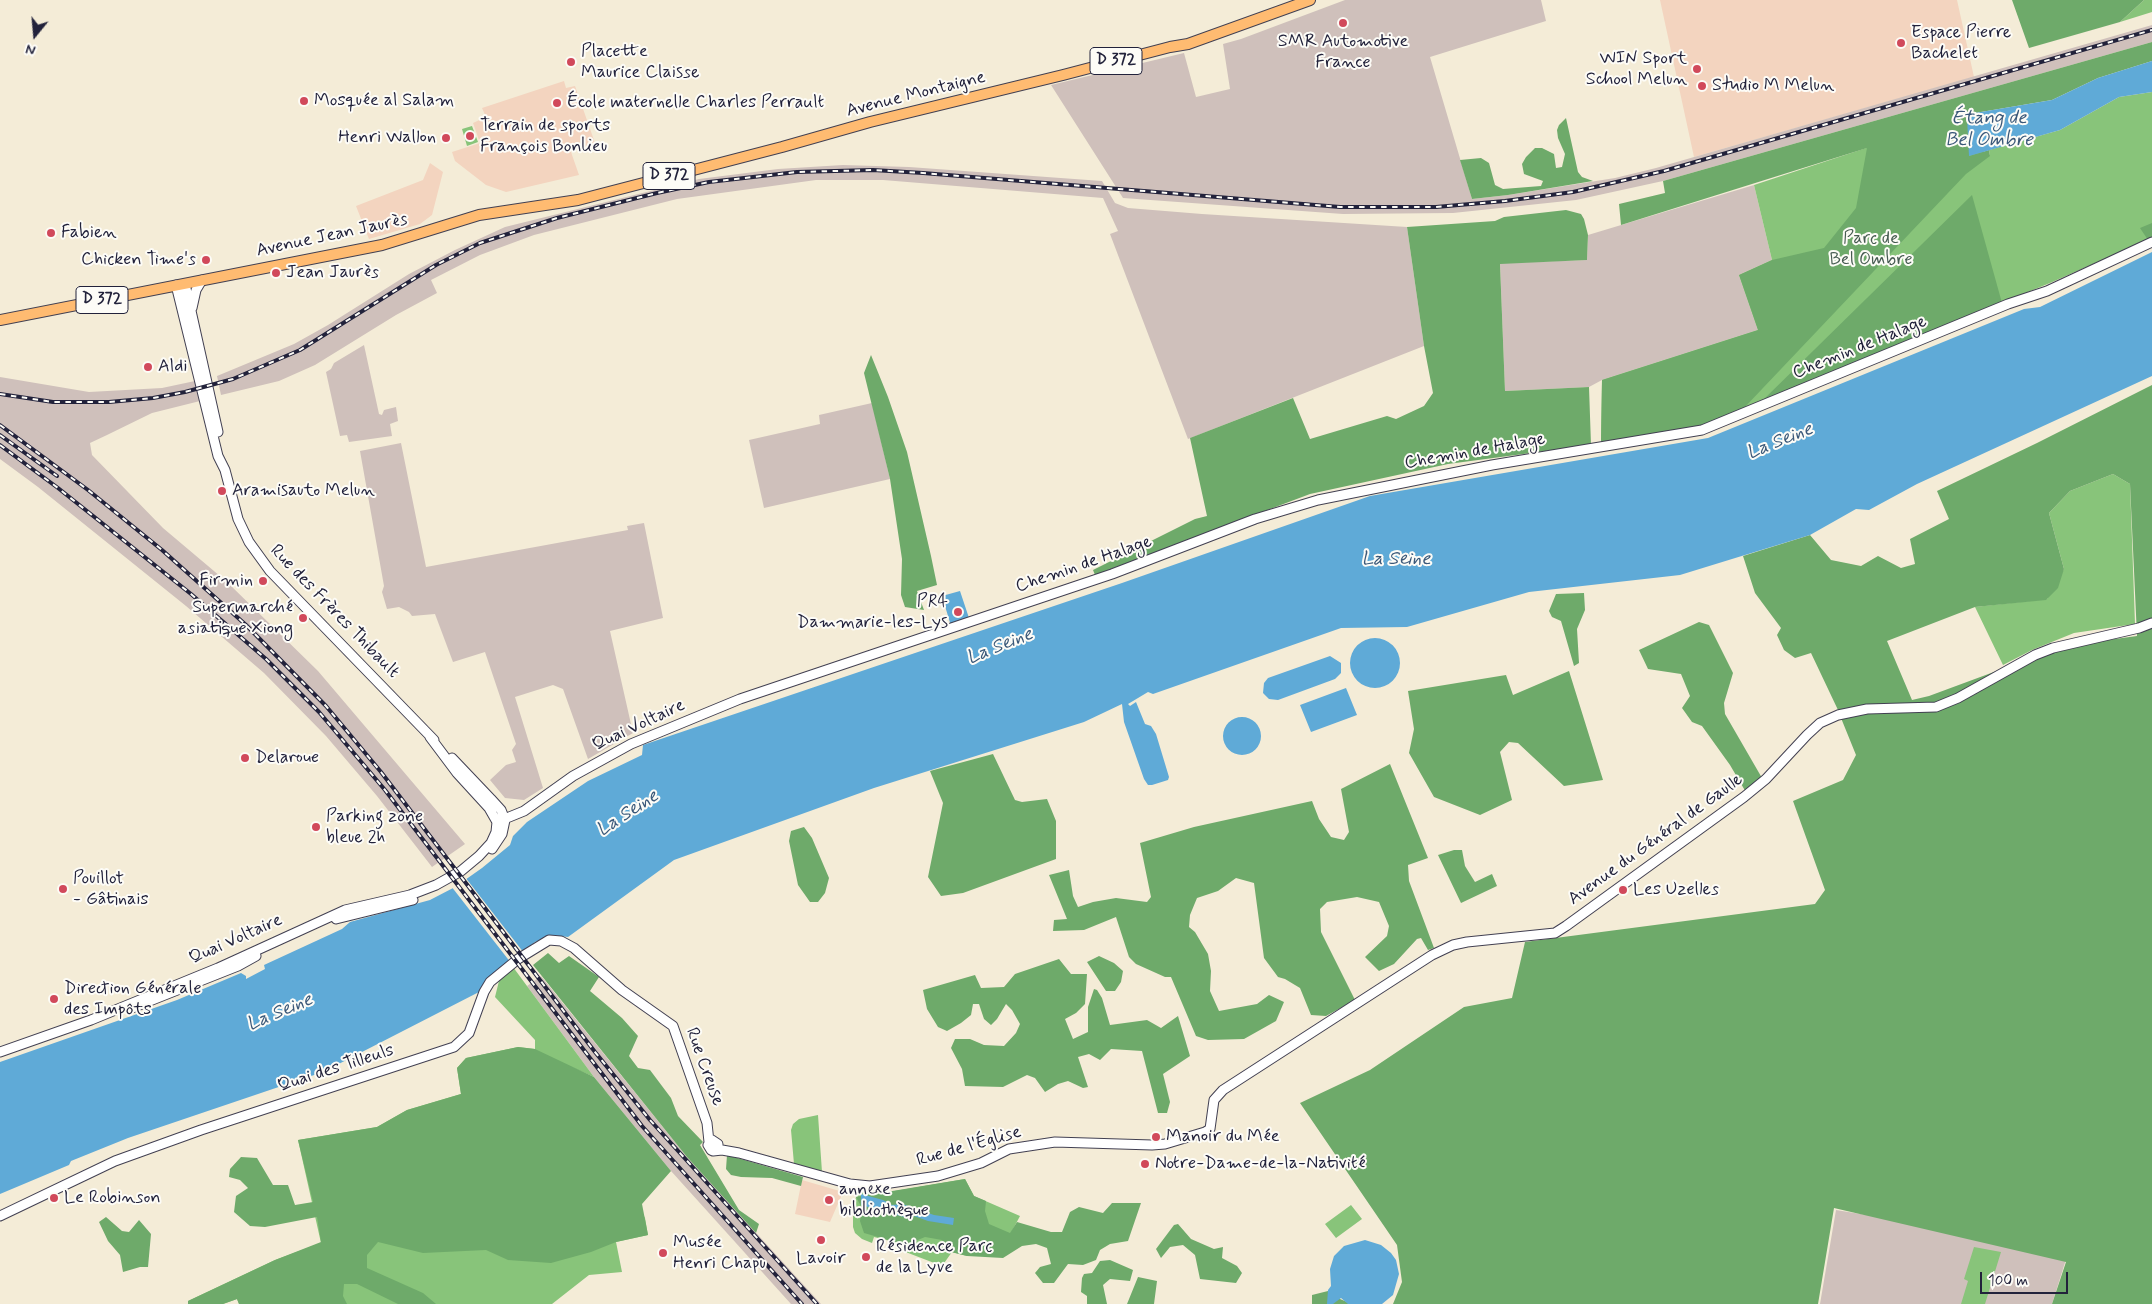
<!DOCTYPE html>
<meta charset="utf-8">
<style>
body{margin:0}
#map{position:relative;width:2152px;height:1304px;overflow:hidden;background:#f4ecd7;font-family:Mynerve,sans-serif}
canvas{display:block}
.north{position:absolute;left:10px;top:10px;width:50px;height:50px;-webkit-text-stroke:4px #fdfcf7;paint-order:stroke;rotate:197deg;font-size:14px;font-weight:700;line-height:20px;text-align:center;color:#22223b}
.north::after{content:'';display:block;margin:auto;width:18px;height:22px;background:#22223b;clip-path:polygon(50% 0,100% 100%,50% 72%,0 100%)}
.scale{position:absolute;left:1980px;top:1272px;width:88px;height:22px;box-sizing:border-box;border:2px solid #22223b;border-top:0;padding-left:6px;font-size:15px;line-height:18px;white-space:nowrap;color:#22223b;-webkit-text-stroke:4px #fdfcf7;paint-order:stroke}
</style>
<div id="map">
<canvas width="2152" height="1304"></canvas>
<div class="north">N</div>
<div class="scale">100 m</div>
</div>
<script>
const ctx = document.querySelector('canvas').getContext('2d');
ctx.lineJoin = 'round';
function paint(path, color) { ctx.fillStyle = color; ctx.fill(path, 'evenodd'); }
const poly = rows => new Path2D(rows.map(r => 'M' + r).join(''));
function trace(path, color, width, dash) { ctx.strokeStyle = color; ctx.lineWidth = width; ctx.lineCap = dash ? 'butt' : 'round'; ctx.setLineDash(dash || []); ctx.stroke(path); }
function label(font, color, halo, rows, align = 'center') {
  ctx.font = font + ' Mynerve,sans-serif'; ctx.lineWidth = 4; ctx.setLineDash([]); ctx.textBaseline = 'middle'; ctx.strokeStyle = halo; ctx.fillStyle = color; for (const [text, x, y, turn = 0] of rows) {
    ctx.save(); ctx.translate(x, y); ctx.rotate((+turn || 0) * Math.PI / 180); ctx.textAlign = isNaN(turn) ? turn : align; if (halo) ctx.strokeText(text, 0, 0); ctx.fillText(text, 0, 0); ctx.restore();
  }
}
paint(poly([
 [1660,0,1957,0,1974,77,1694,157],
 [564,81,566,88,575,86,595,143,571,152,579,175,506,192,486,185,455,161,452,152,480,143,473,123,486,117,482,108],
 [430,163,443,172,432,215,420,224,369,239,356,206,423,180],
 [802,1180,843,1192,830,1222,795,1214]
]), '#f3d4bf');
paint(poly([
 [1345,0,1541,0,1546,21,1430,57,1472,199,1508,195,1615,178,1656,168,2152,25,2152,42,1663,181,1576,200,1453,213,1343,214,1123,198,1051,85,1184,53,1196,97,1230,89,1223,44,1241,39],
 [843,165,909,167,1102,181,1115,203,1128,208,1202,214,1407,227,1424,346,1188,439,1110,234,1118,231,1103,198,883,180,816,180,677,199,534,235,480,255,431,280,437,293,396,315,315,365,279,381,221,395,217,376,294,344,328,325,409,274,455,250,505,227,699,179,778,169],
 [1754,185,1772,260,1739,275,1758,330,1602,380,1589,387,1505,391,1500,263,1587,260,1588,235],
 [364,345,379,414,382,415,384,410,396,407,398,421,390,424,392,436,349,442,347,435,340,436,326,372,331,369,334,363],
 [0,377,89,392,162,388,195,381,200,401,152,413,107,435,90,443,92,455,163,528,227,582,318,671,465,844,432,867,377,796,326,736,264,673,186,606,38,487,0,459],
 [872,403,890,479,764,508,749,440,820,424,819,415],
 [401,443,426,567,628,530,627,526,644,523,663,618,610,631,633,733,588,759,563,689,553,685,515,697,543,788,524,800,505,798,490,780,506,765,516,762,512,750,516,744,485,652,453,662,435,614,412,616,409,612,399,607,387,609,382,592,384,586,360,451],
 [541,976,687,1157,821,1304,791,1304,671,1171,594,1077,527,986],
 [1836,1210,1960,1230,2068,1253,2052,1304,1820,1304]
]), '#cfc0bb');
paint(poly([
 [2144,0,2152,0,2152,12,2120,22],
 [2152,92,2152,238,2050,283,1698,427,1601,442,1602,380,1758,330,1739,275,1772,260,1754,185,1945,122,1990,156,1989,150,2060,130,2119,97],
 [472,126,478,142,467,146,462,129],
 [2113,474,2130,484,2135,624,2074,633,2032,650,2003,665,1975,607,2047,599,2064,569,2049,513,2070,491],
 [513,967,594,1077,562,1063,645,1218,648,1235,616,1242,622,1272,589,1275,552,1304,239,1304,237,1299,223,1304,188,1304,188,1301,275,1260,321,1243,298,1140,377,1127,407,1110,461,1094,457,1068,466,1058,518,1047,535,1049,535,1040,495,997,499,981],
 [818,1115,822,1172,794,1164,791,1130,793,1124,799,1119],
 [965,1179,974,1196,1020,1216,1003,1248,967,1256,952,1252,942,1266,903,1251,906,1245,874,1237,872,1243,862,1239,855,1233,853,1227,853,1211,856,1197,854,1191,869,1190,872,1194,883,1193],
 [1351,1205,1362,1219,1336,1238,1325,1224],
 [1974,1247,2001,1252,1985,1304,1961,1304,1968,1281,1964,1279]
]), '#88c47a');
paint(poly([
 [2012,0,2144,0,2120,22,2029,48],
 [2152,42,2152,61,2098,78,2052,100,1975,113,1969,156,1989,150,1990,156,1966,174,1744,408,1698,427,1601,442,1602,380,1758,330,1739,275,1772,260,1824,248,1856,208,1867,148,1621,225,1619,204,1665,193,1663,181],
 [1566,118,1578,172,1582,177,1593,181,1508,195,1472,199,1460,160,1481,158,1489,163,1495,185,1503,189,1541,186,1543,181,1524,174,1522,164,1526,157,1535,148,1542,148,1554,154,1556,168,1562,167,1565,154,1558,138,1557,130,1559,125],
 [1972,195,2002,303,1762,401],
 [1566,210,1581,214,1584,219,1588,235,1587,260,1500,264,1505,391,1589,387,1591,445,1448,464,1310,494,1095,575,1093,570,1195,519,1207,516,1190,438,1293,398,1310,439,1387,416,1396,419,1424,406,1433,393,1424,346,1407,227,1495,221,1504,217],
 [2152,223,2152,238,2148,240,2140,228],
 [871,355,888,397,907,452,931,556,937,585,917,591,924,610,905,607,901,595,902,559,890,479,864,373],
 [2152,385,2152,1304,2052,1304,2066,1262,1834,1208,1818,1304,1393,1304,1402,1282,1397,1245,1300,1103,1370,1070,1464,1007,1512,998,1525,942,1815,904,1825,890,1793,801,1843,780,1856,755,1841,718,1894,704,1838,710,1811,653,1795,658,1784,650,1777,635,1781,628,1755,593,1743,556,1810,535,1831,560,1861,566,1878,556,1901,568,1915,564,1910,539,1949,519,1937,491,2037,443],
 [2113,474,2130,484,2137,636,2085,643,2037,656,1929,696,1912,700,1887,641,1975,607,2046,600,2058,588,2064,569,2049,513,2070,491],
 [1584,593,1585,610,1577,629,1579,663,1574,666,1561,621,1552,617,1549,611,1556,594],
 [1699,622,1709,625,1733,673,1724,703,1725,714,1762,778,1747,794,1730,765,1702,726,1692,722,1682,708,1690,696,1681,674,1648,669,1639,650],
 [1569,671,1603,780,1564,786,1518,743,1509,742,1500,752,1512,800,1480,815,1434,797,1409,753,1414,729,1408,691,1506,675,1513,695],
 [993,754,1015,800,1022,802,1047,799,1056,821,1056,859,963,893,941,896,928,877,943,803,930,771],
 [1390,764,1428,858,1408,865,1409,881,1434,948,1428,950,1421,938,1417,939,1394,964,1379,971,1365,957,1387,936,1389,926,1379,902,1357,897,1327,902,1320,909,1321,932,1355,1000,1326,1016,1311,1015,1300,988,1285,979,1278,977,1264,958,1254,883,1236,878,1218,891,1197,898,1190,915,1189,927,1195,932,1208,954,1211,971,1210,991,1219,1011,1257,1004,1269,995,1284,1002,1276,1021,1244,1039,1208,1040,1196,1036,1171,977,1165,977,1136,964,1129,957,1116,917,1084,930,1053,931,1054,920,1067,919,1049,875,1069,870,1073,896,1078,907,1093,902,1116,898,1147,902,1151,897,1140,843,1194,827,1312,801,1319,819,1331,837,1344,840,1349,832,1341,789],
 [804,827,812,838,829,878,825,893,818,902,810,902,798,885,789,841,791,831],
 [1454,850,1462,850,1465,866,1475,882,1492,874,1497,886,1461,903,1438,855],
 [548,953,559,963,569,956,599,977,590,991,622,1018,638,1036,629,1056,638,1068,650,1070,671,1098,678,1116,703,1142,700,1145,739,1210,759,1224,756,1233,687,1157,533,965],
 [1099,956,1114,963,1123,971,1121,982,1115,991,1106,991,1087,962],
 [1059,959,1071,974,1087,974,1085,1004,1076,1013,1065,1019,1073,1039,1088,1032,1088,1007,1094,989,1097,990,1102,998,1110,1025,1147,1020,1161,1028,1178,1016,1190,1056,1163,1074,1170,1102,1167,1113,1158,1113,1142,1051,1111,1049,1100,1060,1089,1054,1078,1057,1088,1087,1083,1088,1068,1081,1058,1084,1045,1092,1035,1078,1027,1075,1003,1087,965,1086,962,1069,951,1048,955,1039,970,1039,984,1045,1004,1046,1016,1033,1020,1024,1012,1010,1006,1004,997,1019,991,1025,984,1019,979,1004,973,1004,971,1015,961,1023,947,1031,938,1027,927,1009,923,990,975,975,981,988,1004,987,1015,974],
 [518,1047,535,1049,594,1077,671,1171,642,1204,648,1235,616,1242,591,1252,551,1263,508,1260,486,1250,423,1253,378,1242,367,1255,367,1268,423,1293,436,1304,398,1304,357,1284,344,1284,343,1296,347,1304,239,1304,237,1299,223,1304,188,1304,188,1301,275,1260,321,1242,317,1217,265,1227,250,1226,234,1212,236,1196,248,1188,240,1180,229,1177,230,1169,241,1157,257,1158,273,1185,288,1185,295,1205,313,1202,298,1140,377,1127,407,1110,461,1094,457,1068,466,1058],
 [727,1155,803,1177,801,1186,772,1178,741,1177,731,1175,726,1169],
 [965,1179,974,1196,986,1201,985,1211,989,1224,1010,1233,1017,1222,1051,1232,1062,1232,1070,1212,1079,1207,1103,1213,1112,1203,1141,1203,1128,1241,1110,1244,1100,1250,1096,1260,1083,1265,1068,1264,1054,1283,1043,1283,1035,1273,1040,1267,1051,1264,1047,1248,1036,1244,1022,1246,1003,1258,967,1256,951,1252,942,1240,925,1237,906,1245,864,1233,860,1221,862,1208,856,1197],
 [106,1217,122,1231,129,1232,139,1220,151,1234,148,1267,140,1267,123,1272,120,1255,108,1241,99,1222],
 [1178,1224,1191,1239,1214,1249,1223,1247,1222,1258,1237,1266,1242,1273,1236,1283,1200,1279,1195,1255,1183,1245,1170,1247,1161,1258,1156,1249,1174,1225],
 [1110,1260,1133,1270,1130,1281,1110,1279,1103,1285,1107,1304,1087,1304,1087,1296,1081,1292,1082,1278,1084,1274,1092,1273,1100,1261],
 [1138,1277,1157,1281,1154,1304,1127,1304],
 [1328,1291,1340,1299,1352,1304,1312,1304,1312,1295]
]), '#6eaa6a');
paint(poly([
 [2152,61,2152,92,2119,97,2060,130,1969,156,1967,118,1975,113,2052,100,2098,78],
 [2152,252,2152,376,1917,484,1869,510,1856,509,1810,535,1680,575,1529,592,1407,627,1341,628,1153,694,1148,692,1128,704,1130,706,1136,702,1145,724,1151,726,1156,734,1169,777,1168,780,1152,785,1148,785,1144,779,1124,722,1122,704,1084,722,874,788,674,860,568,937,551,935,535,942,491,976,479,992,323,1072,128,1138,71,1161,69,1165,0,1194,0,1062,177,1000,241,973,246,976,246,979,265,969,264,965,342,929,350,922,430,900,455,887,482,868,510,845,513,836,527,822,588,781,642,755,643,745,1122,583,1370,496,1708,438,2024,309,2040,307],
 [960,591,970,621,951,626,942,596],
 '1350 663a25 25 0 1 1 50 0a25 25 0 1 1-50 0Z',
 [1330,656,1341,663,1341,673,1335,679,1278,700,1269,699,1263,693,1264,683,1268,678],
 [1346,688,1357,715,1311,732,1300,705],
 '1223 736a19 19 0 1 1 38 0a19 19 0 1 1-38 0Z',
 [861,1194,883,1200,892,1205,902,1204,934,1215,954,1218,953,1225,928,1221,914,1216,904,1217,861,1205],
 [1365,1240,1381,1245,1391,1253,1396,1260,1399,1274,1393,1295,1382,1304,1348,1304,1341,1298,1333,1304,1327,1304,1328,1290,1331,1286,1330,1269,1334,1256,1344,1246]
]), '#5faad7');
paint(poly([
 [465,877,524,953,511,963,451,886]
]), '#f4ecd7');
const minor = poly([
 [185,284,218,432],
 [176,285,218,456,225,470,238,519,249,542,270,571,434,740],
 [192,308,196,290,202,280],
 [452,758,491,799,501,810,505,820],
 [497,822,524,811,573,776,631,744,740,699,1112,574,1255,519,1318,500,1492,465,1702,430,2008,304,2047,291,2152,242],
 [492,849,502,834,505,820],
 [336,919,413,900],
 [132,1008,238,966,256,956],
 [0,1052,91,1020,218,968,345,910,410,895,436,885,461,871,479,856,491,843,496,832,497,822,489,808,457,773,430,737],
 [714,1150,718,1148,718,1144,712,1140,708,1145,711,1150,713,1151,722,1150,739,1153,850,1184,870,1186,938,1176,981,1163,1009,1149,1055,1142,1152,1145,1165,1144,1205,1132,1210,1129,1214,1100,1223,1090,1432,955,1453,945,1467,942,1555,933,1566,926,1744,797,1766,779,1807,735,1820,723,1838,715,1867,709,1936,707,1958,698,2035,655,2053,648,2139,628,2152,623],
 [0,1216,115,1161,201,1130,454,1047,469,1033,484,992,490,982,518,959,549,940,561,941,574,948,622,990,673,1026,707,1123,709,1142]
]);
const major = poly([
 [0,320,382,245,479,215,578,200,782,147,870,122,1063,75,1170,47,1188,44,1310,0]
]);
trace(minor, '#424052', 11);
trace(major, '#424052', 12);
trace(minor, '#fff', 9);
trace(major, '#ffbb71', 10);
const rail = poly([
 [0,394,53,402,109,402,153,398,185,392,233,379,300,350,436,265,480,243,557,218,657,193,709,182,797,172,873,170,923,173,1340,207,1436,207,1505,201,1573,192,1664,171,2152,30],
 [0,425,88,490,162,550,246,625,326,706,381,772,595,1052,650,1120,817,1304],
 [0,435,57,476],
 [0,445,58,488,191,594,266,659,319,712,385,790,642,1126,802,1304]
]);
trace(rail, '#22223b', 4);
trace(rail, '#fdfcf7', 2, [5.5]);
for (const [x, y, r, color] of [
 [1343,23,5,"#d1495b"],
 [1901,43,5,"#d1495b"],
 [571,62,5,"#d1495b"],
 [1697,69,5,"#d1495b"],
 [1702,86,5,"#d1495b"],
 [304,101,5,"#d1495b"],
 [557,103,5,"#d1495b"],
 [470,136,5,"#d1495b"],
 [446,138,5,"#d1495b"],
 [51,233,5,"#d1495b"],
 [206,260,5,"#d1495b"],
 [276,273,5,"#d1495b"],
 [148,367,5,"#d1495b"],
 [222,491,5,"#d1495b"],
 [263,581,5,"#d1495b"],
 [958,612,5,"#d1495b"],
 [303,618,5,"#d1495b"],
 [245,758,5,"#d1495b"],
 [316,827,5,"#d1495b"],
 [63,889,5,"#d1495b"],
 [1623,890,5,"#d1495b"],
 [54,999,5,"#d1495b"],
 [1156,1137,5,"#d1495b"],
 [1145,1164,5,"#d1495b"],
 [54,1198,5,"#d1495b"],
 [829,1200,5,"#d1495b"],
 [821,1240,5,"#d1495b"],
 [663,1253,5,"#d1495b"],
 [866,1257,5,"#d1495b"]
]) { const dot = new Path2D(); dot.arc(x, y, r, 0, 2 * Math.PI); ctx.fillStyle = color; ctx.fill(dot); trace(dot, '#fdfcf7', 2); }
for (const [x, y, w] of [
 [1116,61,52],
 [669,176,52],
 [102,300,52]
]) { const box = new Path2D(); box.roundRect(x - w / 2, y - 13.5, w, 27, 4); ctx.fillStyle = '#fdfcf7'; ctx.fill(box); trace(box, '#22223b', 1); }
label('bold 16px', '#22223b', null, [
 ["D 372",1116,61],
 ["D 372",669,176],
 ["D 372",102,300]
]);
label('18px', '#22223b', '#fdfcf7', [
 ["Espace Pierre",1911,33],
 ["Bachelet",1911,54],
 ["SMR Automotive",1343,42,"center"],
 ["France",1343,63,"center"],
 ["Placette",581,52],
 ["Maurice Claisse",581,73],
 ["WIN Sport",1687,59,"right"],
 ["School Melun",1687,80,"right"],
 ["Studio M Melun",1712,86],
 ["Mosquée al Salam",314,101],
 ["École maternelle Charles Perrault",567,103],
 ["Terrain de sports",480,126],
 ["François Bonlieu",480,147],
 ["Henri Wallon",436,138,"right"],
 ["Fabien",61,233],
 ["Chicken Time's",196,260,"right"],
 ["Jean Jaurès",286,273],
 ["Aldi",158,367],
 ["Aramisauto Melun",232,491],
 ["Firmin",253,581,"right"],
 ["PR4",948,602,"right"],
 ["Dammarie-les-Lys",948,623,"right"],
 ["Supermarché",293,608,"right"],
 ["asiatique Xiong",293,629,"right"],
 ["Delaroue",255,758],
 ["Parking zone",326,817],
 ["bleue 2h",326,838],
 ["Pouillot",73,879],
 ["- Gâtinais",73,900],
 ["Les Uzelles",1633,890],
 ["Direction Générale",64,989],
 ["des Impôts",64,1010],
 ["Manoir du Mée",1166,1137],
 ["Notre-Dame-de-la-Nativité",1155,1164],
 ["annexe",839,1190],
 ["bibliothèque",839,1211],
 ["Le Robinson",64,1198],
 ["Musée",673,1243],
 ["Henri Chapu",673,1264],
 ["Résidence Parc",876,1247],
 ["de la Lyve",876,1268],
 ["Lavoir",821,1259,"center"]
], 'left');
label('18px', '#22223b', '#fdfcf7', [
 ["Avenue Montaigne",916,95,-14],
 ["Avenue Jean Jaurès",332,236,-12],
 ["Chemin de Halage",1860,348,-22],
 ["Chemin de Halage",1475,452,-10],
 ["Chemin de Halage",1084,565,-19],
 ["Rue des Frères Thibault",334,612,46],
 ["Quai Voltaire",639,726,-25],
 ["Avenue du Général de Gaulle",1656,840,-36],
 ["Quai Voltaire",236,940,-24],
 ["Rue Creuse",704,1067,70],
 ["Quai des Tilleuls",336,1069,-18],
 ["Rue de l'Église",969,1147,-16]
]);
label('18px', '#465b51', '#fdfcf7', [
 ["Parc de",1871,239],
 ["Bel Ombre",1871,260]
]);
label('italic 19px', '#3a5879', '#fdfcf7', [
 ["Étang de",1989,119],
 ["Bel Ombre",1989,141],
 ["La Seine",1780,442,-22],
 ["La Seine",1396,560],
 ["La Seine",1000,647,-22],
 ["La Seine",628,814,-33],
 ["La Seine",280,1013,-23]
]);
</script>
